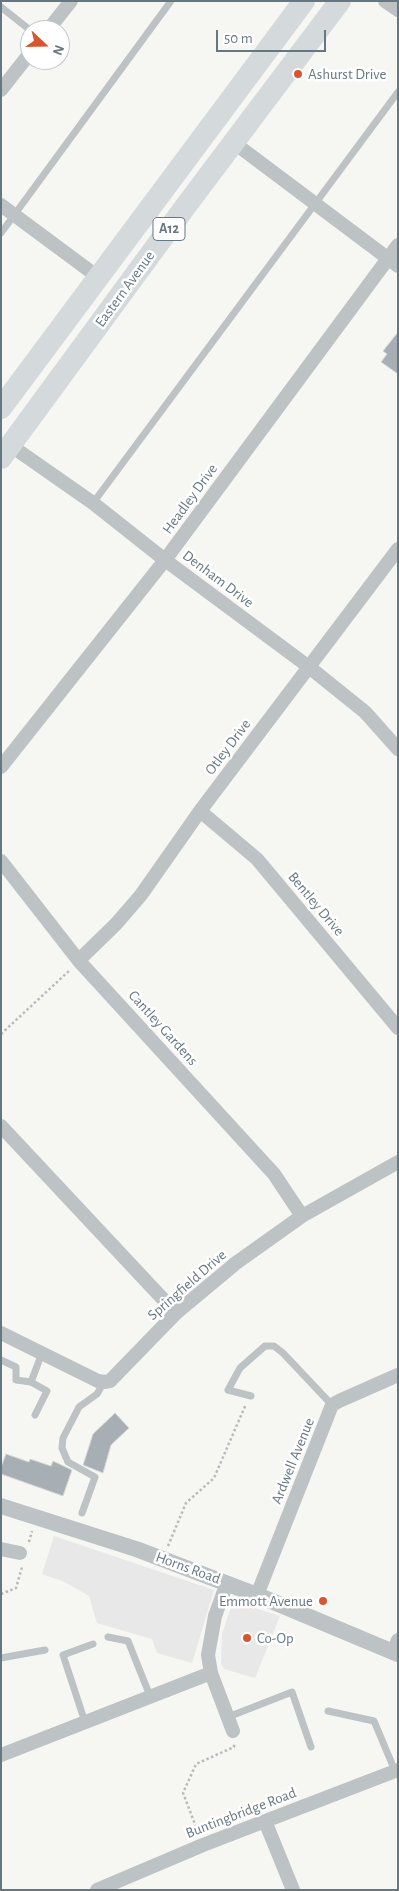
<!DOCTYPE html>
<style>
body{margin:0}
#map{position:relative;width:399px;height:1891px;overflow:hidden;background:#f6f6f3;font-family:"Alegreya Sans",sans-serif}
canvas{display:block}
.frame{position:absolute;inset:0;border:2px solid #677782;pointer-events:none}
.north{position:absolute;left:20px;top:20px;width:50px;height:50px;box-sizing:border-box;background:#fff;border:1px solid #c2c9cd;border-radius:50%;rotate:111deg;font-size:14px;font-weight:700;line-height:20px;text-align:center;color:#677782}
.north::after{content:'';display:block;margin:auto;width:18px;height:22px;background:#d85532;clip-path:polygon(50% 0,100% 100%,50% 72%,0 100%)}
.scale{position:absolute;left:216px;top:30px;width:110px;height:22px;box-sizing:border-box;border:2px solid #677782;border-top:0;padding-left:6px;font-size:15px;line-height:18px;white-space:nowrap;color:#677782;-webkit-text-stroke:4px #fff;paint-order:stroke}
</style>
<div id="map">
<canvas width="399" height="1891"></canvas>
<div class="frame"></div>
<div class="north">N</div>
<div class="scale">50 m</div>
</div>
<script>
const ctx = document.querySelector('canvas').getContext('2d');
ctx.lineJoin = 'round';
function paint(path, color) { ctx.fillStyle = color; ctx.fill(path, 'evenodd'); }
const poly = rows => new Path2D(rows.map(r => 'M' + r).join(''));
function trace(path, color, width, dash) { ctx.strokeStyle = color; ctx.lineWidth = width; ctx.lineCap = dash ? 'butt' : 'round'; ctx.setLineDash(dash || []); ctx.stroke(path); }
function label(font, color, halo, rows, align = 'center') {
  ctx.font = font + ' "Alegreya Sans",sans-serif'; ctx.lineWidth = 5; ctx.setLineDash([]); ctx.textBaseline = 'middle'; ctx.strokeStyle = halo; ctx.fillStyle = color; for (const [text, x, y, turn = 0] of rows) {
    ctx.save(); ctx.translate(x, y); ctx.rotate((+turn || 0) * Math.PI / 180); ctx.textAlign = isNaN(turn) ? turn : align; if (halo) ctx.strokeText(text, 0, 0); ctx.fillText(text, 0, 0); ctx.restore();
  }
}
paint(poly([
 [54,1536,214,1590,192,1663,157,1653,152,1639,97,1623,89,1596,65,1582,42,1574],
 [233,1601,280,1616,255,1678,224,1669,221,1664,222,1634]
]), '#e7e8e7');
const building = poly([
 [398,332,398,374,381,362,387,354,383,351,398,332],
 [115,1413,129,1428,111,1445,103,1473,83,1465,93,1434,115,1413],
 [6,1454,29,1462,30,1459,51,1466,53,1461,72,1470,63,1496,1,1474,1,1467,6,1454]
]);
paint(building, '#a7afb4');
trace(building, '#d8d8d6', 1);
trace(poly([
 [1,1034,70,970],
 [29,1542,32,1531],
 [168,1546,186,1503,214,1478,246,1404],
 [1,1594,16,1588,22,1567],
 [198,1832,183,1793,196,1764,234,1747,234,1743]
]), '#b8bbbd', 2.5, [2.5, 2.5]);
trace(poly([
 [1,7,30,30],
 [1,233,171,1],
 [93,503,398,92],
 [1,1360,16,1367,16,1380,31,1382],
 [251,1396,228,1390,240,1368,265,1346,274,1346,283,1353,332,1405],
 [35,1415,47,1391,31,1382,42,1353],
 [82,1513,95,1477,68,1462,62,1448,63,1438,79,1407,97,1394,104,1382],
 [108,1637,128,1641,150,1696],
 [1,1658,45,1650],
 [328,1711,374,1721,395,1771],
 [228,1717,292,1692,311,1747],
 [85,1722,63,1655,93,1644]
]), '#bdc2c5', 7);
trace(poly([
 [385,1,398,10],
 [48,30,71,1],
 [1,90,30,53],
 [233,142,398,266],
 [1,205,98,277],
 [10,445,93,503,165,560,309,667,365,712,398,749],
 [1,767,165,560,398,245],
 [200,811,257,859,398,1028],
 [1,861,79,961,274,1174,302,1216],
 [79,960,116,924,141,895,200,811,398,549],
 [1,1126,176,1313],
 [1,1333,98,1381,104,1382,110,1381,176,1313,236,1263,302,1216,398,1162],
 [1,1549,20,1553],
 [227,1583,215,1616,208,1655,211,1673,233,1731],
 [257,1595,332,1405,339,1401,398,1375],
 [393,1652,398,1640],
 [1,1755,211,1673],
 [265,1821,293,1890],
 [97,1890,203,1845,398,1770]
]), '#bdc2c5', 14);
trace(poly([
 [1,1506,136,1549,257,1595,398,1654]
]), '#bdc2c5', 16);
trace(poly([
 [1,408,304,1],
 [1,458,188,203,340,1]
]), '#d4d9dc', 22);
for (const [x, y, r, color] of [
 [298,74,5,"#d85532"],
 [323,1601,5,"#d85532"],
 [247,1638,5,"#d85532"]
]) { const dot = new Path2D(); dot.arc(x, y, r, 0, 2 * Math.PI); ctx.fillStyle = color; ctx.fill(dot); trace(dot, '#fff', 2); }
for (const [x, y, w] of [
 [169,229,32]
]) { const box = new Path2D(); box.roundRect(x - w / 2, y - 11.5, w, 23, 4); ctx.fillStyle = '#fff'; ctx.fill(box); trace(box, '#677782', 1); }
label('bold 14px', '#677782', null, [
 ["A12",169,229]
]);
label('15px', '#677782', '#fff', [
 ["Ashurst Drive",308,74],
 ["Emmott Avenue",313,1601,"right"],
 ["Co-Op",257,1638]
], 'left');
label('15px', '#677782', '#fff', [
 ["Eastern Avenue",125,289,-54],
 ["Headley Drive",190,499,-54],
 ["Denham Drive",218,579,37],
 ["Otley Drive",228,747,-53],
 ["Bentley Drive",316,904,50],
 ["Cantley Gardens",163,1028,48],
 ["Springfield Drive",187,1285,-41],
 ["Ardwell Avenue",293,1461,-68],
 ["Horns Road",188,1568,20],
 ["Buntingbridge Road",241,1813,-21]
]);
</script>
